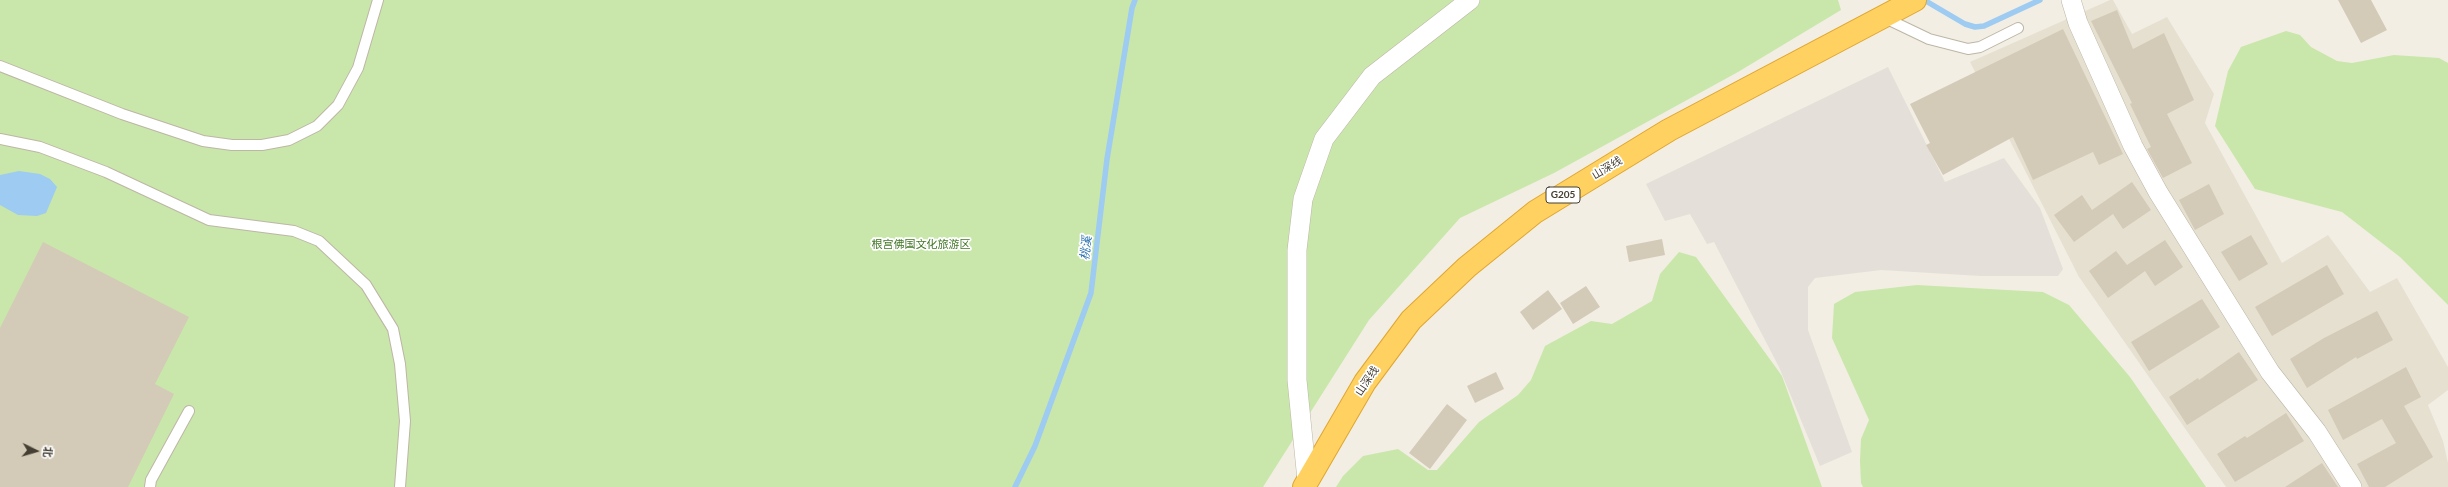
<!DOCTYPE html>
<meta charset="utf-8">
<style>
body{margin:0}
#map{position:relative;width:2448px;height:487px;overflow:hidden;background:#f2eee3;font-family:Lato,"Noto Sans SC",sans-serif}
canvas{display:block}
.north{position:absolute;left:16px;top:431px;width:40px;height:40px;-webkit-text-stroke:3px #fff;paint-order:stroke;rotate:95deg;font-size:11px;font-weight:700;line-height:16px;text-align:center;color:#443e33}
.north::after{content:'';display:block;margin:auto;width:14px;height:18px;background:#443e33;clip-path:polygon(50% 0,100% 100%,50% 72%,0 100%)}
</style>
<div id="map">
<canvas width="2448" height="487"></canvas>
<div class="north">北</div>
</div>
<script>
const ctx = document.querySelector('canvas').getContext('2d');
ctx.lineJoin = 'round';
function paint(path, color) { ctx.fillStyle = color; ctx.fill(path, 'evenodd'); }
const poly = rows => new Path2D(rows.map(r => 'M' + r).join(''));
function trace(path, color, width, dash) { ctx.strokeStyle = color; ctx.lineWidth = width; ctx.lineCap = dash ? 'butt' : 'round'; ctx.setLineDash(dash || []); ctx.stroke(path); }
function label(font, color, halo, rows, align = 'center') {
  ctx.font = font + ' Lato,"Noto Sans SC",sans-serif'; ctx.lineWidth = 3.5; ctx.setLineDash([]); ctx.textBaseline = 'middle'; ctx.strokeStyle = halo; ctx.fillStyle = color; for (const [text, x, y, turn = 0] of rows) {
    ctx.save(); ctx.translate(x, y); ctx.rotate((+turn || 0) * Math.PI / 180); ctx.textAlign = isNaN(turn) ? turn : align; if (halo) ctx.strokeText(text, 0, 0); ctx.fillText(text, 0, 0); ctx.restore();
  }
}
paint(poly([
 [2110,0,2113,0,2132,34,2167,17,2214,94,2205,123,2282,263,2328,235,2370,292,2397,278,2448,367,2448,390,2428,405,2443,441,2448,463,2448,487,2226,487,2079,277,1970,62]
]), '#e6e0d1');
paint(poly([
 [1888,67,1945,182,2004,158,2040,208,2063,269,2058,276,1981,276,1881,270,1815,278,1808,287,1808,330,1852,452,1820,466,1779,367,1714,242,1707,244,1690,214,1665,221,1646,184]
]), '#e4dfd8');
paint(poly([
 [0,0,1838,0,1841,10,1738,72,1554,173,1460,218,1369,320,1263,487,0,487],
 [2286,31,2300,35,2311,47,2337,61,2352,63,2394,55,2439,58,2448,63,2448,305,2400,257,2342,212,2255,189,2215,126,2228,71,2241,47],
 [1679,252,1696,257,1782,376,1822,487,1336,487,1343,476,1363,456,1398,449,1428,470,1437,470,1479,422,1518,395,1531,380,1545,346,1591,321,1612,324,1652,301,1660,274],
 [1917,285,2043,292,2069,305,2130,377,2206,487,1863,487,1861,483,1860,461,1861,439,1869,420,1832,338,1834,304,1855,292]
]), '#c9e7aa');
paint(poly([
 [19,171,40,174,50,179,57,187,46,213,37,216,18,215,0,205,0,175]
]), '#9dcbf1');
trace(poly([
 [1924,0,1965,24,1975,27,1984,26,2040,0],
 [1015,487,1035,446,1091,293,1107,159,1132,8,1135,0]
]), '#9dcbf1', 5.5);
paint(poly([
 [2338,0,2371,0,2387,30,2361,43],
 [2117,10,2133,49,2164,33,2194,100,2167,114,2192,163,2163,178,2147,149,2151,147,2130,104,2132,103,2091,21],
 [2063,29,2123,154,2099,165,2093,152,2033,180,2013,137,1943,175,1926,145,1930,143,1910,104],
 [2132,182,2151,210,2123,229,2113,214,2074,242,2054,215,2082,195,2092,210],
 [2209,184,2224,214,2195,230,2179,200],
 [2251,235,2268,264,2239,281,2221,252],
 [1662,239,1665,255,1629,262,1626,246],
 [2165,240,2183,267,2155,286,2145,271,2108,298,2089,271,2116,251,2127,265],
 [43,242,189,317,155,384,174,394,128,487,0,487,0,328],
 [2327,265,2344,294,2272,336,2255,307],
 [1586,286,1600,307,1573,324,1560,303],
 [1548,290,1562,309,1533,330,1520,312],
 [2202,299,2220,327,2149,371,2131,342],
 [2377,311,2393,340,2357,359,2356,357,2307,388,2290,359,2324,338],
 [2239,352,2258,380,2187,425,2169,397,2198,378,2199,380],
 [2406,367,2421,397,2404,406,2433,457,2385,487,2369,487,2357,464,2396,443,2382,419,2343,440,2328,410],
 [1496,372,1504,389,1475,403,1467,386],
 [1447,404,1467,420,1430,469,1409,453],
 [2286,413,2304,441,2235,482,2217,454,2245,436,2247,438],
 [2322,463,2338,487,2285,487]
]), '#d4cab8');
const lane = poly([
 [1883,17,1929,39,1968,49,1980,47,2018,28],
 [0,66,122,114,203,141,232,145,262,145,289,140,317,126,338,105,358,68,378,0],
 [0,139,40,147,106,172,209,220,294,231,319,241,366,285,393,329,400,364,405,421,400,487],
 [150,487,151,480,189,411]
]);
const street = poly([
 [2071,0,2078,23,2133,146,2158,192,2270,372,2317,432,2352,487],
 [1307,480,1297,380,1297,250,1303,199,1324,139,1372,76,1470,0]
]);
const highway = poly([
 [1304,487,1365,382,1411,320,1467,267,1535,212,1669,130,1915,0]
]);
trace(lane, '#bdb6a6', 12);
trace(street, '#bdb6a6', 20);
trace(highway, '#dfa630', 24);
trace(lane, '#fff', 10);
trace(street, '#fff', 19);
trace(highway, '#ffd161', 22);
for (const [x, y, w] of [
 [1563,195,34]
]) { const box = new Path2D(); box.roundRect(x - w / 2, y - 8, w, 16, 3); ctx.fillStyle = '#fff'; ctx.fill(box); trace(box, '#443e33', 1); }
label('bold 10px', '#443e33', null, [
 ["G205",1563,195]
]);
label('11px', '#443e33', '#fff', [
 ["山深线",1607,168,-31],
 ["山深线",1367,381,-56]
]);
label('11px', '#417626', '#fff', [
 ["根宫佛国文化旅游区",921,244]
]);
label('italic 12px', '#2c73b0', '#fff', [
 ["桃溪",1086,248,-83]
]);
</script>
